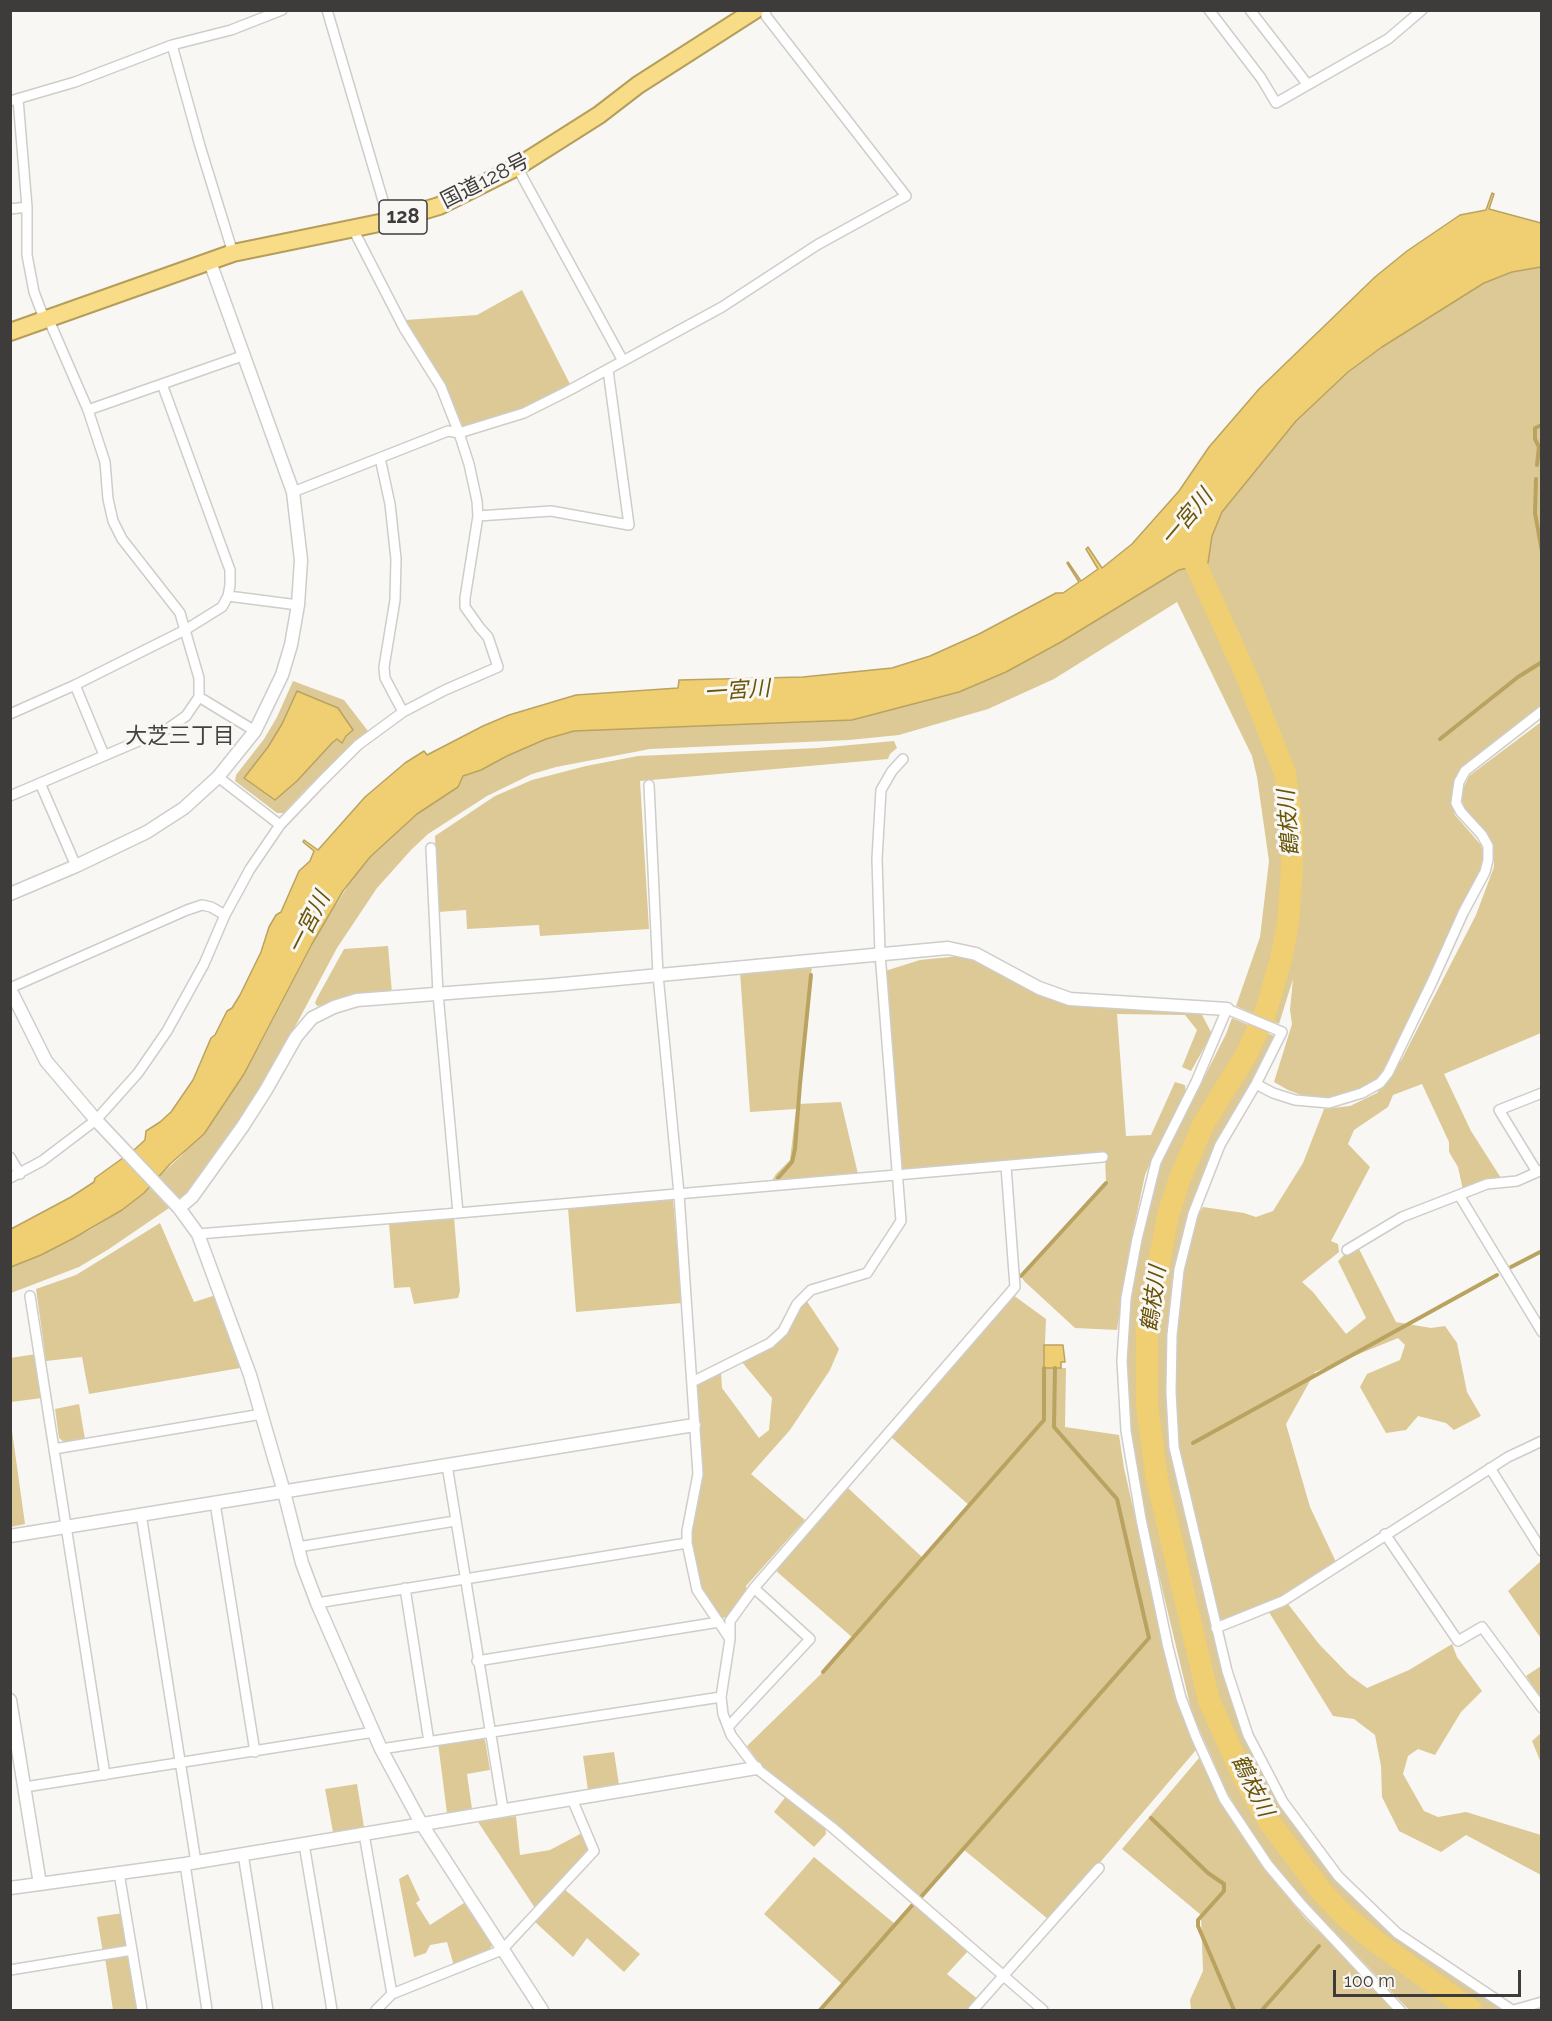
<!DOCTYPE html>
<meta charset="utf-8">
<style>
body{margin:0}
#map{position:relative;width:1552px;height:2021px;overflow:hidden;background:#f8f7f4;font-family:Raleway,sans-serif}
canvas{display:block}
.frame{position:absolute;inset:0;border:12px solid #3d3c3b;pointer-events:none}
.scale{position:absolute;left:1333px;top:1970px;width:188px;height:27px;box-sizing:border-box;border:3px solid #3d3c3b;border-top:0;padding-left:8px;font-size:18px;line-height:21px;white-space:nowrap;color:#3d3c3b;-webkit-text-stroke:4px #f8f7f4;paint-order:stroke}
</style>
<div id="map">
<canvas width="1552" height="2021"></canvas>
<div class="frame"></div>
<div class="scale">100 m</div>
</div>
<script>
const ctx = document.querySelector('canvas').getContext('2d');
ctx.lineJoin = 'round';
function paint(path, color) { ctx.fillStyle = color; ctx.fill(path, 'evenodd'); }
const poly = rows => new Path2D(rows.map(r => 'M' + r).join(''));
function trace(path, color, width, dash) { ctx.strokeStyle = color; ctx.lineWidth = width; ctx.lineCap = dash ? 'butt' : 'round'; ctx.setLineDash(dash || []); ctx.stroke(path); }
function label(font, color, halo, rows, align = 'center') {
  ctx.font = font + ' Raleway,"Noto Sans JP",sans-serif'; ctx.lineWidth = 6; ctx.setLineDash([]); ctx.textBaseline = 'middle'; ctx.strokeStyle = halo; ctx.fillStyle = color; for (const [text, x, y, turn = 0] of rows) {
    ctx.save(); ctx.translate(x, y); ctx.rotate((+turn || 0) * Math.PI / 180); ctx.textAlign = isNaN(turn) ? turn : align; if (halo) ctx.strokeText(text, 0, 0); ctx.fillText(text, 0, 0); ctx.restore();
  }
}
paint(poly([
 [1541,267,1541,708,1457,776,1452,790,1452,803,1455,815,1481,845,1484,859,1480,878,1385,1071,1373,1083,1361,1092,1326,1100,1312,1099,1288,1090,1274,1082,1292,1024,1290,1010,1293,979,1279,1024,1266,1019,1286,959,1293,921,1296,866,1295,815,1289,776,1282,752,1210,582,1207,571,1212,536,1222,512,1296,421,1348,372,1382,347,1484,283,1512,272],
 [522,290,571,386,522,411,463,427,443,381,405,320,477,315],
 [1185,567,1192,567,1200,579,1212,613,1282,774,1290,839,1289,883,1285,922,1274,974,1261,1017,1236,1006,1260,937,1269,861,1257,777,1252,756,1177,602,1054,679,988,709,899,735,849,740,650,749,556,767,532,774,487,796,428,834,411,850,377,888,337,948,264,1085,241,1122,190,1191,178,1200,158,1177,181,1156,225,1103,261,1043,321,928,355,875,370,857,417,814,458,787,463,776,481,770,507,756,546,739,574,731,852,720,959,692,1006,672,1061,642],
 [293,681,344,700,368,731,303,792,284,813,277,813,235,781,236,775,264,739,277,717],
 [1541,722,1541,1033,1444,1074,1471,1131,1501,1178,1463,1190,1458,1167,1449,1152,1449,1142,1422,1084,1393,1095,1388,1107,1354,1130,1348,1144,1370,1167,1331,1241,1338,1244,1339,1252,1302,1282,1313,1292,1346,1334,1366,1318,1338,1261,1348,1251,1358,1247,1396,1322,1431,1328,1445,1326,1457,1343,1467,1392,1481,1416,1454,1430,1446,1423,1418,1416,1406,1430,1386,1433,1360,1387,1367,1374,1400,1360,1405,1345,1398,1338,1315,1372,1286,1424,1310,1507,1336,1562,1285,1593,1288,1604,1319,1644,1349,1675,1367,1688,1409,1670,1452,1644,1457,1657,1482,1691,1461,1712,1435,1755,1418,1749,1408,1756,1403,1774,1424,1811,1438,1817,1466,1812,1541,1835,1541,1875,1466,1835,1441,1852,1399,1831,1382,1797,1381,1766,1375,1735,1354,1719,1333,1716,1264,1604,1231,1619,1221,1619,1215,1615,1178,1444,1174,1406,1174,1337,1183,1267,1195,1220,1203,1207,1244,1213,1256,1217,1273,1211,1303,1163,1324,1109,1350,1106,1377,1093,1402,1059,1476,915,1494,867,1494,851,1487,835,1466,810,1462,801,1462,791,1469,776],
 [894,741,897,748,890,754,888,759,640,781,649,929,540,936,539,925,467,929,466,910,438,912,435,836,495,796,532,780,586,766,638,756,818,748],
 [388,946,392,993,329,1005,317,1006,315,1003,317,998,344,949],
 [960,956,990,964,1066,1003,1087,1007,1200,1011,1212,1034,1191,1071,1182,1067,1197,1030,1185,1015,1117,1014,1126,1136,1151,1135,1175,1082,1185,1085,1186,1094,1157,1148,1145,1175,1129,1251,1117,1330,1075,1328,1024,1281,1021,1276,1106,1183,1105,1155,902,1171,885,971,920,960],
 [812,965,798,1104,841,1102,858,1174,770,1184,776,1174,790,1160,796,1109,750,1112,740,972],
 [1232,1018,1256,1028,1201,1122,1177,1175,1167,1207,1149,1282,1145,1320,1144,1405,1154,1482,1204,1694,1221,1740,1249,1797,1291,1858,1324,1900,1349,1926,1464,2010,1409,2010,1286,1881,1252,1834,1227,1792,1192,1713,1145,1517,1132,1454,1127,1404,1126,1356,1134,1273,1154,1182,1161,1163,1226,1034],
 [1261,1030,1274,1036,1256,1079,1218,1143,1178,1263,1173,1451,1221,1664,1242,1725,1272,1790,1370,1912,1506,2010,1476,2010,1355,1921,1329,1893,1311,1873,1273,1820,1247,1775,1215,1706,1160,1476,1152,1418,1151,1324,1157,1281,1174,1209,1188,1168,1206,1126,1249,1058],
 [149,1187,169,1208,109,1249,79,1267,11,1293,10,1267,41,1255,92,1229,122,1210],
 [673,1199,682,1303,576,1312,568,1208],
 [454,1217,460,1291,458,1298,414,1304,410,1287,394,1288,389,1223],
 [160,1223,194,1302,216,1295,240,1368,89,1394,82,1357,46,1361,36,1289,76,1275],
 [1013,1295,1046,1319,1044,1368,1066,1368,1065,1427,1119,1435,1124,1468,1174,1688,1196,1750,1097,1866,1048,1919,963,1849,921,1897,763,1768,747,1746,823,1672,853,1638,775,1570,848,1488,923,1558,969,1505,891,1437],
 [806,1300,839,1349,830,1370,790,1430,751,1474,805,1520,746,1586,747,1592,729,1617,721,1618,701,1588,693,1552,693,1525,702,1473,697,1384,721,1373,722,1388,759,1438,769,1430,772,1398,741,1361,776,1341],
 [36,1354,42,1398,11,1402,10,1358],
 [79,1404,85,1439,64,1442,59,1438,55,1409],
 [12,1431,25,1524,11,1527,10,1432],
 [1541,1561,1542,1636,1540,1637,1508,1591],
 [1541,1666,1541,1698,1526,1676],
 [1541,1733,1541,1763,1532,1741],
 [482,1737,485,1740,490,1770,467,1774,472,1809,447,1813,438,1743],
 [614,1752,619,1785,588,1790,583,1756],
 [1199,1758,1234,1824,1265,1870,1305,1918,1397,2010,1191,2010,1190,2000,1203,1971,1201,1915,1122,1849],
 [357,1784,364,1827,333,1832,325,1789],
 [787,1795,825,1824,826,1834,814,1847,774,1812],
 [516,1816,520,1855,550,1850,584,1832,590,1846,588,1853,535,1908,478,1822],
 [814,1857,895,1924,915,1902,969,1950,947,1974,979,2000,969,2010,820,2010,842,1984,764,1914],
 [408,1874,420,1900,416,1903,430,1925,464,1903,492,1945,489,1952,454,1966,447,1942,430,1945,426,1953,414,1957,399,1879],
 [563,1888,640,1954,624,1972,587,1938,573,1957,534,1921],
 [123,1913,128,1944,124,1949,103,1953,97,1917],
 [124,1955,130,1960,139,2010,113,2010,105,1958]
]), '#dcc995');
const water = poly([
 [1492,193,1494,194,1489,209,1541,223,1541,267,1512,272,1484,283,1382,347,1348,372,1296,421,1222,512,1212,536,1208,563,1179,570,1061,642,1006,672,959,692,852,720,574,731,546,739,507,756,481,770,463,776,458,787,417,814,370,857,343,891,312,944,244,1074,204,1134,170,1164,144,1193,122,1210,74,1238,41,1255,11,1267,11,1229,71,1197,94,1182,95,1178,134,1150,145,1140,146,1131,160,1122,171,1112,193,1080,211,1038,215,1035,227,1011,232,1008,240,995,261,952,269,927,276,915,281,912,299,871,310,861,314,851,303,842,304,840,318,850,365,797,405,763,424,751,427,755,483,726,509,715,576,695,678,688,679,680,803,677,892,668,930,656,979,634,1056,593,1063,593,1079,582,1067,563,1068,562,1081,581,1098,569,1086,549,1088,547,1102,568,1132,544,1179,491,1209,447,1259,389,1375,277,1407,251,1460,215,1486,210,1492,193],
 [297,691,338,708,353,730,346,736,342,743,337,739,332,743,297,781,275,800,244,778,268,747,282,724,297,691],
 [1044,1345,1063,1345,1065,1362,1061,1362,1061,1368,1044,1368,1044,1345]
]);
paint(water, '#efcf71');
trace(water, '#baa361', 1.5);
trace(poly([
 [1537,465,1539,447,1535,439,1535,428,1542,425],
 [1536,479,1535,513,1542,552],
 [1440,739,1518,677,1542,662],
 [778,1178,792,1162,795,1149,800,1084,811,975],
 [1511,1267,1542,1251],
 [1021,1276,1106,1183],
 [1193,1443,1497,1275],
 [823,1672,1044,1420,1044,1368],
 [1151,1818,1208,1873,1224,1884,1224,1891,1198,1920,1198,1926,1234,2010],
 [921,1897,1149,1638,1117,1499,1054,1427,1055,1368],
 [820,2010,915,1902],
 [1262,2010,1319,1946]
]), '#baa361', 4);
trace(poly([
 [1181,539,1196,565,1247,677,1285,773,1292,825,1292,869,1288,924,1281,959,1265,1014,1246,1055,1204,1123,1180,1178,1168,1215,1147,1325,1147,1406,1157,1479,1209,1701,1243,1776,1270,1823,1322,1892,1345,1916,1376,1942,1471,2010]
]), '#efcf71', 22);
const minor = poly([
 [327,10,389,221],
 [1209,10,1261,78,1276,103,1388,39,1422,10],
 [1250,10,1308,85],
 [172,45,200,146,233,253],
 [10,101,75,82,172,45,231,30,282,10],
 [517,167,623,361],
 [10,209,27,207],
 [88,410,245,355],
 [380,458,390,504,396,559,395,600,384,667,385,678,403,712],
 [293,492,448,431,459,433,524,413,568,391,722,307,817,245,906,196,766,16,765,10],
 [478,516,551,511,629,525,608,370],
 [228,596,298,605],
 [75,685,104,755],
 [199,697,255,731],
 [10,714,75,685,185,630,222,607,228,596,230,585,230,570,162,384],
 [218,777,280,825],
 [40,783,76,866],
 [649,785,658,975,679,1194,698,1474,687,1531,687,1543,697,1590,730,1639],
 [10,796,169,728,186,716,199,697,199,678,180,613,122,539,113,521,108,499,105,462,88,410,48,318,42,313,34,292,27,255,27,207,18,99],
 [431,848,438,994,458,1213],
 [10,988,187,910,202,905,211,907,225,915],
 [1256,1084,1273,1093,1295,1100,1329,1103,1362,1093,1380,1083,1388,1073,1432,982,1463,913,1485,872,1488,860,1488,846,1482,835,1461,812,1456,803,1459,782,1465,771,1542,711],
 [10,1157,20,1174],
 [1006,1166,1015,1287,754,1588,730,1621,730,1639,721,1697,723,1714,731,1735,756,1768,833,1828,1043,2010],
 [1537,1172,1499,1110,1542,1093],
 [10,1178,42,1161,96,1120,138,1073,167,1031,204,964,225,915,250,869,280,825,321,782,358,745,403,712,445,690,498,667,488,637,480,628,465,607,465,598,478,516,477,501,469,464,459,433,441,387,404,328,353,229],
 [1459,1195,1542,1332],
 [198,1234,458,1213,1103,1157],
 [1347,1250,1402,1217,1487,1184,1517,1181,1542,1170],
 [30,1296,105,1775],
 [692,1382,770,1343,783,1331,797,1304,811,1290,867,1273,901,1221,880,953,877,859,881,790,892,771,903,759],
 [54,1449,262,1414],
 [447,1465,503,1809],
 [1490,1468,1542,1551],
 [215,1503,255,1752],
 [141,1514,196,1862],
 [1385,1534,1458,1641,1482,1627,1542,1708],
 [298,1547,455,1521],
 [405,1588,429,1742],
 [317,1603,687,1543],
 [1216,1628,1283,1601,1508,1457,1542,1441],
 [477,1661,719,1622],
 [728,1727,810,1639,754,1588],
 [381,1749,721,1697],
 [25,1787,374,1732],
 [364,1834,392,1994],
 [304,1844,332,2010],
 [243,1854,268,2010],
 [185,1864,207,2010],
 [119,1873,142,2010],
 [10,1970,132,1950],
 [376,2010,392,1994,502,1950,594,1851,572,1799],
 [973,2010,1099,1868],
 [1400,2010,1300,1903,1268,1865,1224,1799,1196,1737,1181,1698,1168,1647,1141,1519,1126,1431,1122,1361,1126,1298,1137,1239,1156,1162,1196,1082,1227,1009,1282,1032,1256,1084,1220,1145,1193,1214,1179,1270,1172,1335,1171,1392,1174,1447,1227,1671,1248,1735,1283,1802,1338,1876,1397,1933,1512,2010],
 [1514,2010,1542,2002]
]);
const tertiary = poly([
 [10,894,76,866,147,832,184,808,218,777,255,731,282,675,291,645,298,605,301,560,293,492,210,262],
 [10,989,46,1061,96,1120,179,1208,198,1234,250,1375,284,1492,302,1563,317,1603,381,1749,421,1823,542,2010],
 [179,1208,192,1197,243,1126,266,1090,296,1037,312,1018,334,1007,357,1000,553,985,948,948,976,954,1039,988,1070,999,1227,1009],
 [10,1536,694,1425],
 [10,1700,40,1884],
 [10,1888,185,1864,756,1768]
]);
const trunk = poly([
 [10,332,233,253,389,221,439,206,517,167,599,115,638,85,755,10]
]);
trace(minor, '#cecdca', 12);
trace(tertiary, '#cecdca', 15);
trace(trunk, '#b59e5a', 20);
trace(minor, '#fff', 9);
trace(tertiary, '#fff', 12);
trace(trunk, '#f8dc88', 16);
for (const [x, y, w] of [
 [403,217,48]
]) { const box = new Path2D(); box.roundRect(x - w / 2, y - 17, w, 34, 4.5); ctx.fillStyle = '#f8f7f4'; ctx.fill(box); trace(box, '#3d3c3b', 1.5); }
label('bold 20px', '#3d3c3b', null, [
 ["128",403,217]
]);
label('21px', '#3d3c3b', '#f8f7f4', [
 ["国道128号",485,181,-27]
]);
label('italic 22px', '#695408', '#f8f7f4', [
 ["一宮川",1187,518,-50],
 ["一宮川",737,691,-4],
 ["鶴枝川",1289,823,-94],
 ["一宮川",309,923,-63],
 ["鶴枝川",1154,1299,-82],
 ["鶴枝川",1252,1786,63]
]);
label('22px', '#434240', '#f8f7f4', [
 ["大芝三丁目",180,736]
]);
</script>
